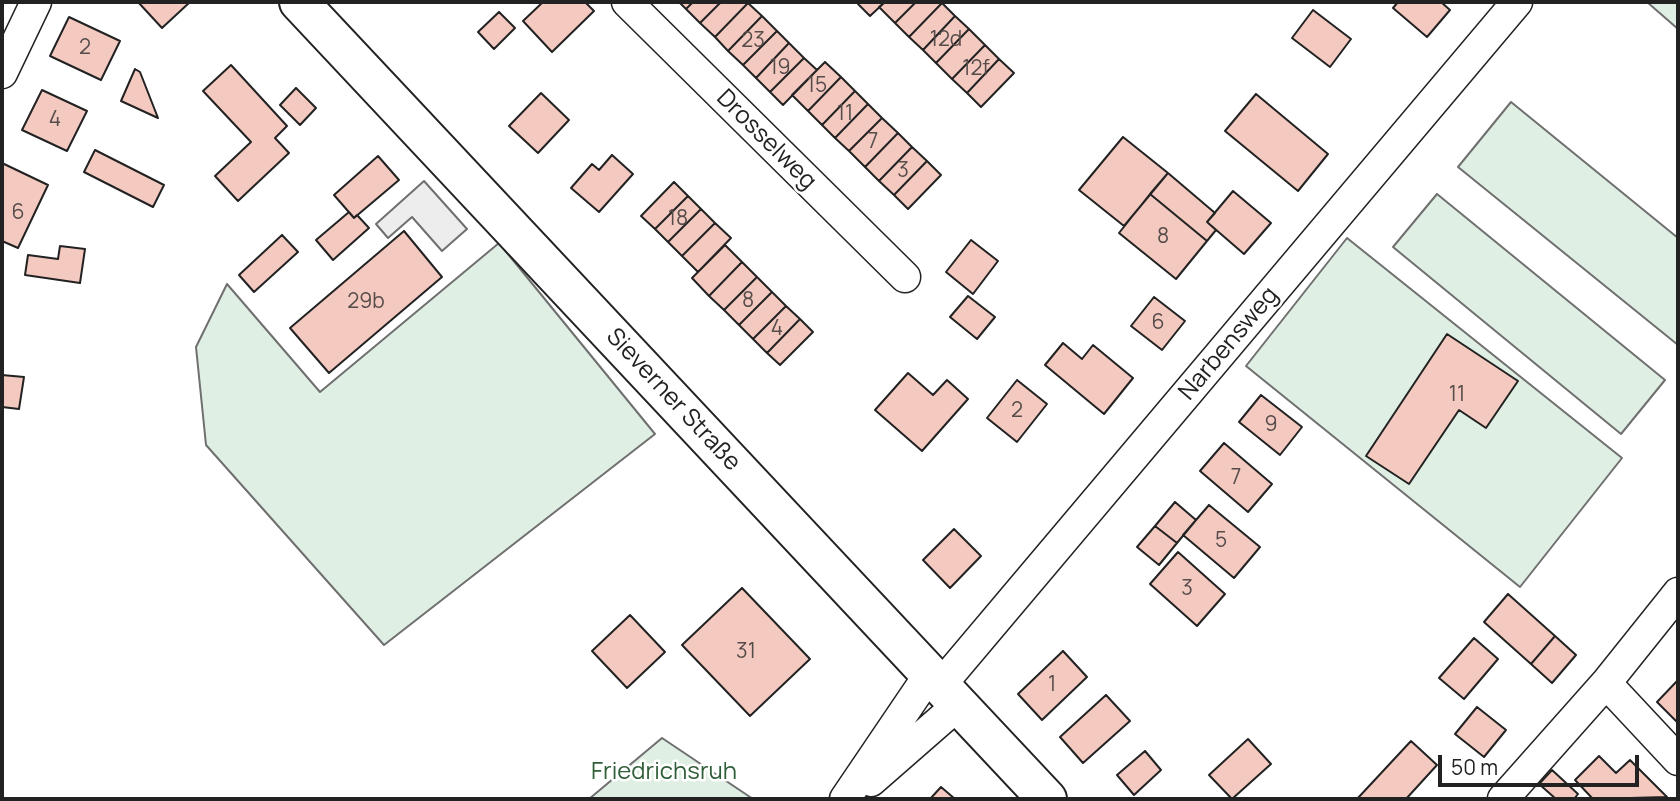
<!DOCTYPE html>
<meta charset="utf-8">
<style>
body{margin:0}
#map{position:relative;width:1680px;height:801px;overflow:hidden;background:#fff;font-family:Manrope,sans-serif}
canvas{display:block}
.frame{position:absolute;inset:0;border:4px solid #222;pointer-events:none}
.scale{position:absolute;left:1438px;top:755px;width:201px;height:32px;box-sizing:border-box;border:4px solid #222;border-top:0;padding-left:9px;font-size:21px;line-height:24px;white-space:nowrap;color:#222;-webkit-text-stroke:5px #fff;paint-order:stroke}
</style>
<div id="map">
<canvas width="1680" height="801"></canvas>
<div class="frame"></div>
<div class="scale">50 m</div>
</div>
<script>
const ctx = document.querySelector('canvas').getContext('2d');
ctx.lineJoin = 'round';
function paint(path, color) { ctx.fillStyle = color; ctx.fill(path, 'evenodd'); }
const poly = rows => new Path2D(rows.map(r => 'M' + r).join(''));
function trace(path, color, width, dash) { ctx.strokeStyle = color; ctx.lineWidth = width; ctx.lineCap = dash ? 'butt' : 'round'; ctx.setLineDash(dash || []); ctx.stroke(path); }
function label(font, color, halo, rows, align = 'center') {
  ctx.font = font + ' Manrope,sans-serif'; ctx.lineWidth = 5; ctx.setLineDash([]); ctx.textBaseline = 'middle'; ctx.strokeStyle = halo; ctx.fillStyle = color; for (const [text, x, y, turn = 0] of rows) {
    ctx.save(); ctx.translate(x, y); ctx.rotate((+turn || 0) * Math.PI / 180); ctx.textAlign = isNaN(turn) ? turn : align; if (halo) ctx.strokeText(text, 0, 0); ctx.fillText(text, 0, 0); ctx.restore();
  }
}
const green = poly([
 [1647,2,1678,2,1678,29,1647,2],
 [1511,102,1678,238,1678,345,1458,167,1511,102],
 [1437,194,1665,380,1621,434,1393,247,1437,194],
 [1347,238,1622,458,1520,587,1246,366,1347,238],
 [499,243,655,434,384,645,206,445,196,347,227,284,320,392,499,243],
 [662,738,753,799,589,799,662,738]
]);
paint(green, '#e0efe3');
trace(green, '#6f6f6f', 2);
const parking = poly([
 [424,181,467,229,442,251,412,217,388,238,376,224,424,181]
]);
paint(parking, '#ededed');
trace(parking, '#6f6f6f', 2);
const building = poly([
 [138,2,190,2,162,28,138,2],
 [543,2,585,2,594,11,552,52,523,21,543,2],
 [679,2,693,2,686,9,679,2],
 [693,2,721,2,700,23,686,9,693,2],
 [721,2,748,3,715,37,700,23,721,2],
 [860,2,885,2,870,16,858,4,860,2],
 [885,2,916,2,895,23,879,7,885,2],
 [916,2,942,3,909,37,895,23,916,2],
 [1398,2,1441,2,1450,10,1427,37,1393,8,1398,2],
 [748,3,762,16,728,51,715,37,748,3],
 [942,3,955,16,923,50,909,37,942,3],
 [1313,10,1351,39,1330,67,1292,38,1313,10],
 [499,12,515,28,494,49,478,32,499,12],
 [762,16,777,31,743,65,728,51,762,16],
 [955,16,969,29,936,63,923,50,955,16],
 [69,17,120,41,101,80,50,56,69,17],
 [969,29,985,45,952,79,936,63,969,29],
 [777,31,789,43,756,78,743,65,777,31],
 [789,43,804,58,770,92,756,78,789,43],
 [985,45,999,59,967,93,952,79,985,45],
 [804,58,817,70,783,105,770,92,804,58],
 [999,59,1014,73,981,107,967,93,999,59],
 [825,62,841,77,808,111,792,95,825,62],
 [231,65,287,126,275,138,289,153,238,201,215,176,251,142,203,91,231,65],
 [135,69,140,72,158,118,121,101,135,69],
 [841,77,855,91,822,125,808,111,841,77],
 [296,88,316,108,300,125,280,105,296,88],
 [42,90,87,111,67,151,22,130,42,90],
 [855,91,868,104,835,138,822,125,855,91],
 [541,93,569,120,538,153,509,126,541,93],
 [1256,94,1328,154,1298,191,1225,131,1256,94],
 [868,104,882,118,849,151,835,138,868,104],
 [882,118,898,133,865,167,849,151,882,118],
 [898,133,912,147,879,181,865,167,898,133],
 [1123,137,1168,173,1124,226,1079,190,1123,137],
 [912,147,927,161,894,195,879,181,912,147],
 [95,150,164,185,153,207,84,172,95,150],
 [612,155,633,174,599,212,571,188,592,164,599,170,612,155],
 [378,156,399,180,354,218,334,195,378,156],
 [927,161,941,175,908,209,894,195,927,161],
 [2,163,48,185,18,248,2,241,2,163],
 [1168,173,1215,213,1207,222,1216,230,1207,241,1150,194,1168,173],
 [674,182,688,196,655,229,641,216,674,182],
 [1233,191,1271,223,1244,254,1207,222,1233,191],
 [1150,194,1207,241,1176,279,1119,233,1150,194],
 [688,196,701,209,668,242,655,229,688,196],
 [701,209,715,223,682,256,668,242,701,209],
 [349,212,354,218,357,215,369,228,333,260,316,240,349,212],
 [715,223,731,238,698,272,682,256,715,223],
 [404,231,442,277,329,373,290,328,404,231],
 [282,235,298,252,254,292,239,275,282,235],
 [971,240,998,261,973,294,946,272,971,240],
 [725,245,742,262,709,296,692,278,725,245],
 [60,246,85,249,80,283,25,275,28,255,58,259,60,246],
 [742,262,757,277,724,310,709,296,742,262],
 [757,277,772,292,739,325,724,310,757,277],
 [772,292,786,306,753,339,739,325,772,292],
 [968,296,995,317,977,339,950,317,968,296],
 [1154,297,1185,321,1162,350,1131,326,1154,297],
 [786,306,800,319,767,353,753,339,786,306],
 [800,319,813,332,780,365,767,353,800,319],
 [1447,334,1518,381,1486,428,1459,410,1409,484,1366,456,1447,334],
 [1063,343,1082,359,1093,345,1133,378,1104,414,1045,365,1063,343],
 [908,373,933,395,947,380,968,399,922,451,875,410,908,373],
 [2,375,24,377,19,409,2,407,2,375],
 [1017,380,1047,404,1017,442,987,418,1017,380],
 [1261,395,1302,427,1280,455,1239,422,1261,395],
 [1224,443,1272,484,1248,512,1200,471,1224,443],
 [1175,502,1196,520,1177,543,1155,526,1175,502],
 [1209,505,1260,547,1234,578,1183,535,1209,505],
 [1155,526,1177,543,1159,565,1137,547,1155,526],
 [954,529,981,556,950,588,923,560,954,529],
 [1178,552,1225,594,1197,626,1150,584,1178,552],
 [742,588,810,659,750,716,682,645,742,588],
 [1508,594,1555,636,1531,664,1484,622,1508,594],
 [630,615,665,652,627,688,592,651,630,615],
 [1555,636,1576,655,1552,683,1531,664,1555,636],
 [1474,638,1498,659,1464,699,1439,678,1474,638],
 [1063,651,1087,677,1042,720,1018,694,1063,651],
 [1678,680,1678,723,1657,702,1678,680],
 [1106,695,1130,721,1083,763,1060,737,1106,695],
 [1477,707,1506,730,1484,757,1455,734,1477,707],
 [1248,739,1271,764,1232,799,1209,775,1248,739],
 [1411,741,1437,765,1406,799,1357,799,1411,741],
 [1145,751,1161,770,1134,795,1117,775,1145,751],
 [1599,756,1616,773,1630,760,1667,797,1593,799,1575,780,1599,756],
 [1552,770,1578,794,1574,799,1556,799,1539,784,1552,770],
 [941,787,955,799,930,799,941,787]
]);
paint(building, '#f3c9c0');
trace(building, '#222', 2);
const minor = poly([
 [627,2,905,277],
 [2,73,36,2],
 [1606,683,1678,760],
 [940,686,1517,2],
 [871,781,958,705],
 [845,799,929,675],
 [1503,799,1606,683,1678,593]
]);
const major = poly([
 [299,2,1047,799]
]);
trace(minor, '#222', 33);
trace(major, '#222', 42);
trace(minor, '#fff', 30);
trace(major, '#fff', 38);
label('21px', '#564c4a', null, [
 ["12d",946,40],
 ["23",753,41],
 ["2",85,48],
 ["19",780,68],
 ["12f",976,69],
 ["15",817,86],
 ["11",845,114],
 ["4",55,120],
 ["7",873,142],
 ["3",903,171],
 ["6",18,213],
 ["18",678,219],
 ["8",1163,237],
 ["8",748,301],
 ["29b",366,302],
 ["6",1158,323],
 ["4",777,329],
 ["11",1457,395],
 ["2",1017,411],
 ["9",1271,425],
 ["7",1236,478],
 ["5",1221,541],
 ["3",1187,589],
 ["31",746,652],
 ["1",1052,685]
]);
label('24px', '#222', '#fff', [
 ["Drosselweg",766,140,45],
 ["Narbensweg",1229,344,-50],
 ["Sieverner Straße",673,400,47]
]);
label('24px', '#2f5e38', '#fff', [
 ["Friedrichsruh",664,772]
]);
</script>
